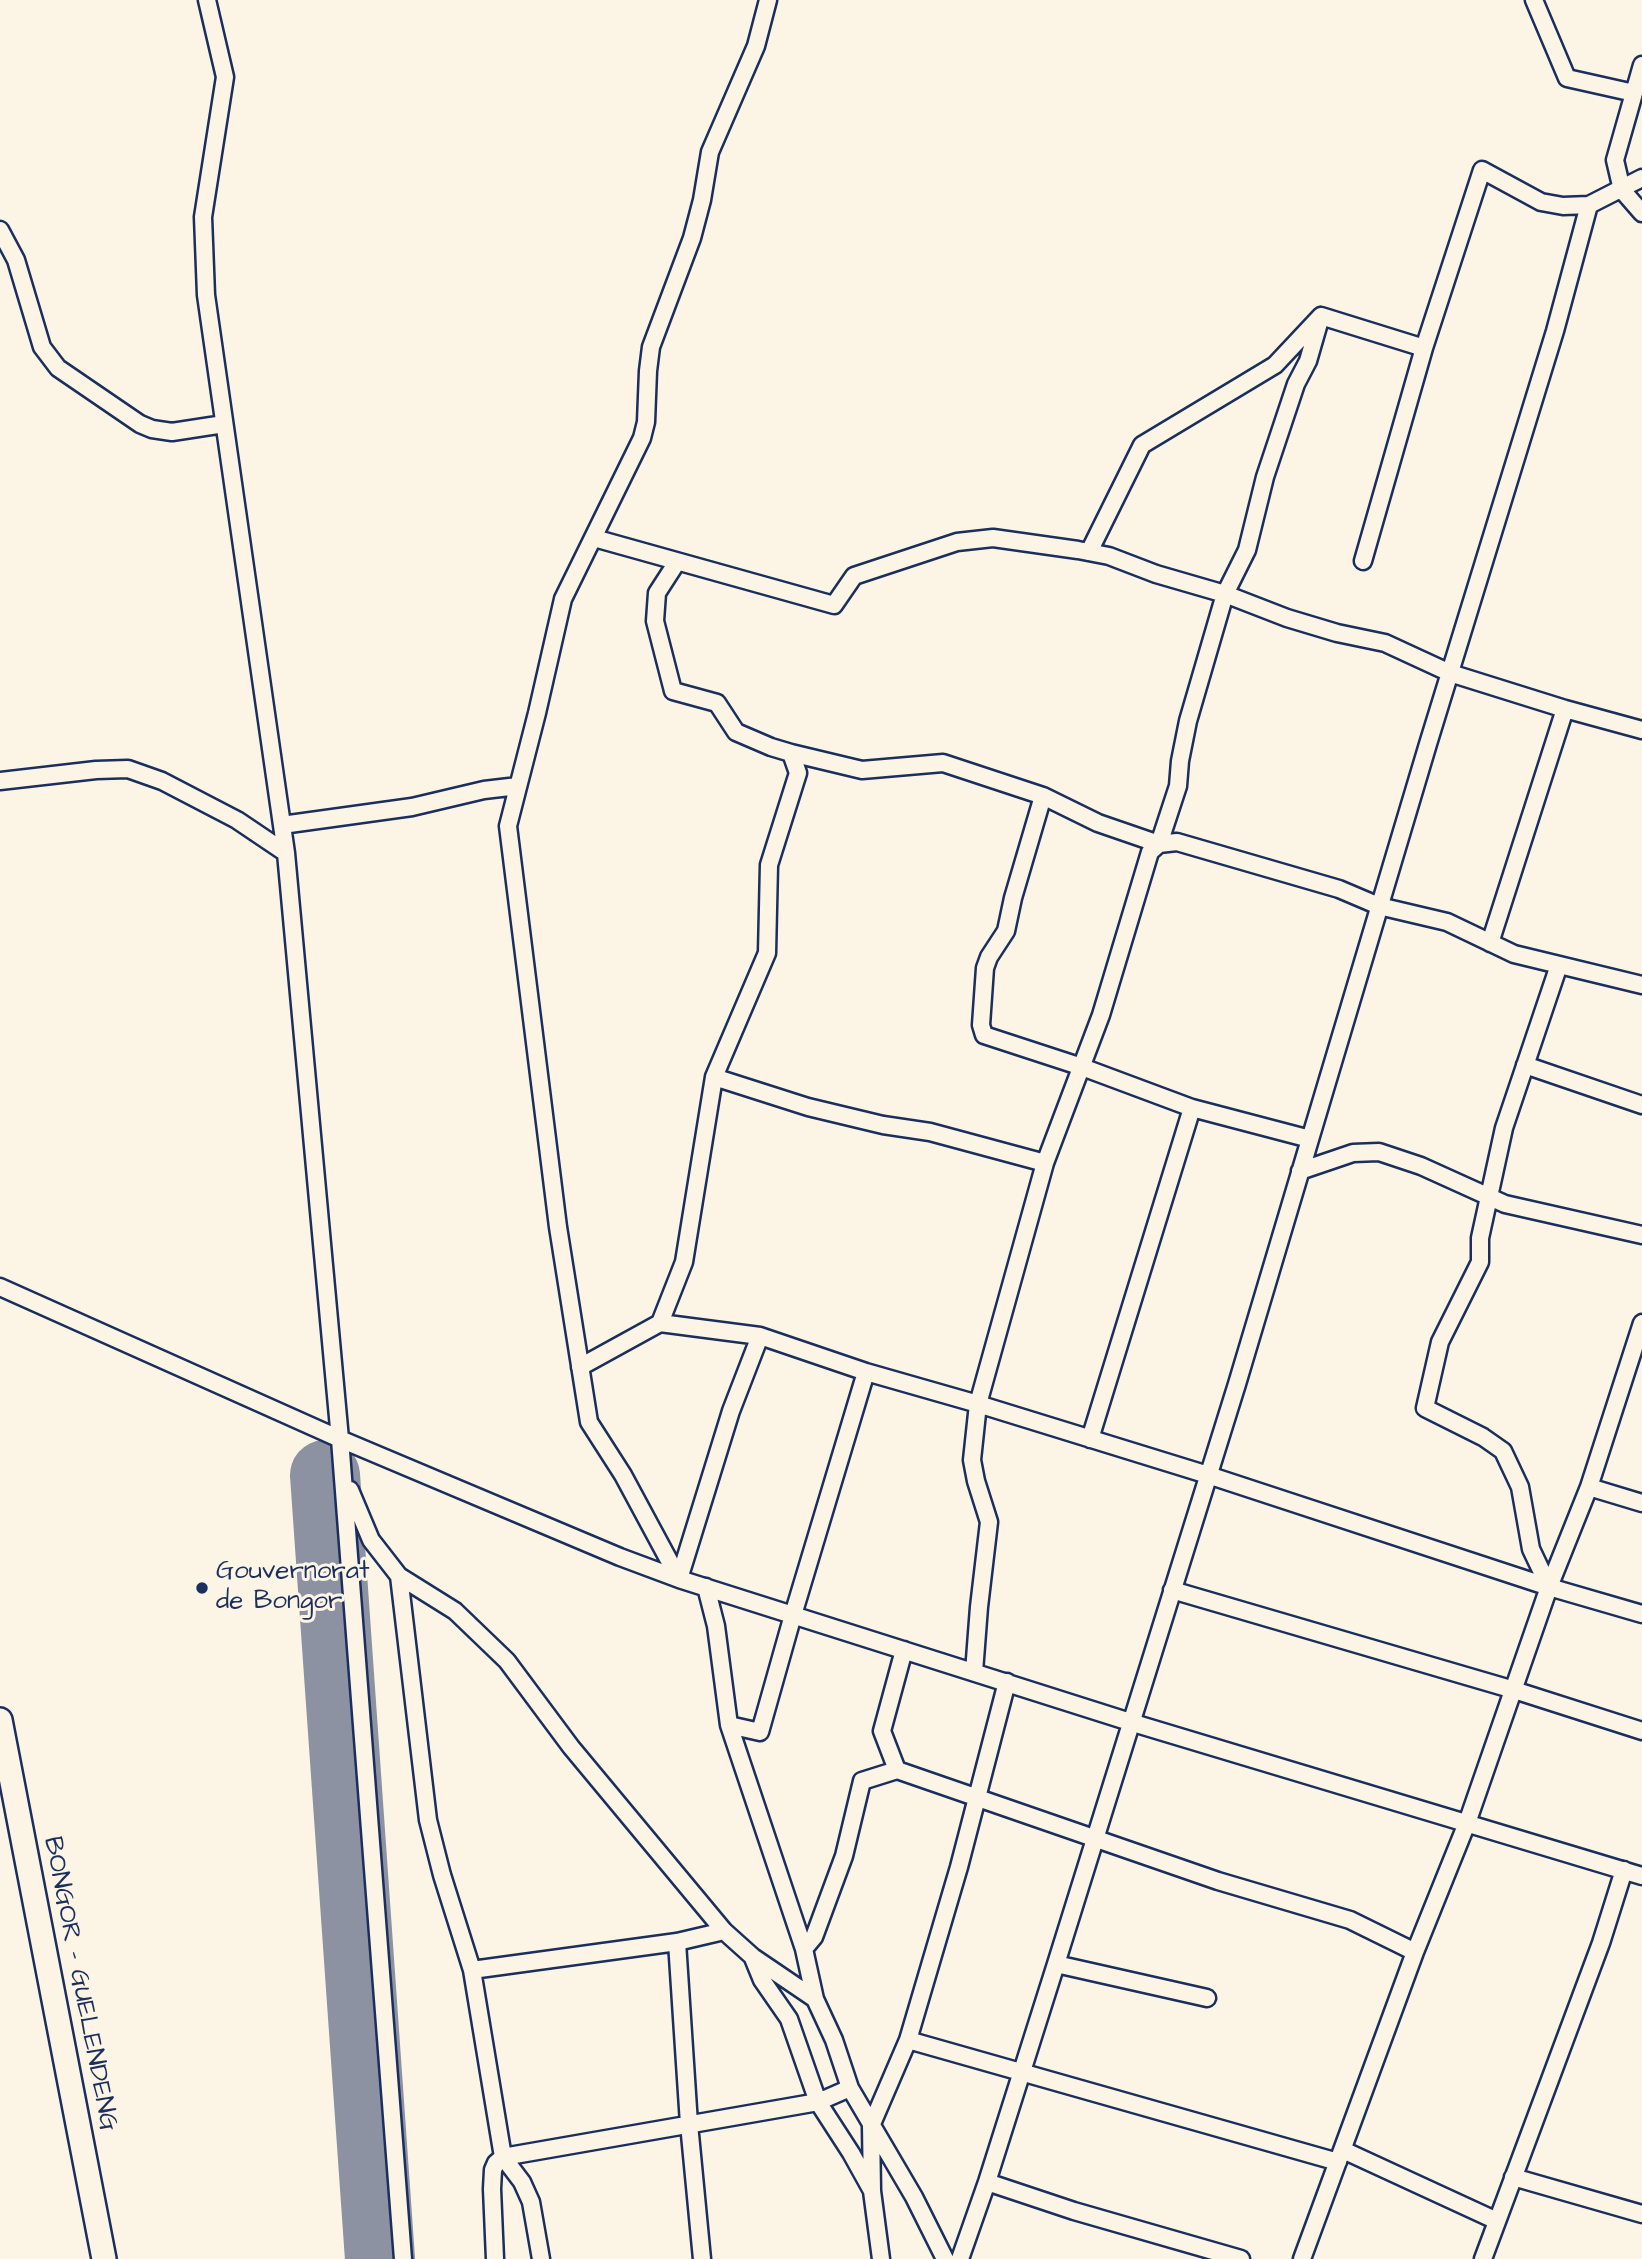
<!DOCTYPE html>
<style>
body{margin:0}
canvas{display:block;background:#fcf5e5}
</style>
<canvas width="1642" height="2259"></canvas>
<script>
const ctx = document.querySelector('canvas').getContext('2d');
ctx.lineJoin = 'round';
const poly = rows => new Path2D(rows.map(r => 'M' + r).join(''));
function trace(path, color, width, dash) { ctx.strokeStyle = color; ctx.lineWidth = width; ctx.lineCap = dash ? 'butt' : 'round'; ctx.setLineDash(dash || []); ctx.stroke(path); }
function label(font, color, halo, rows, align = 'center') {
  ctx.font = font + ' "Architects Daughter",sans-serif'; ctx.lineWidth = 6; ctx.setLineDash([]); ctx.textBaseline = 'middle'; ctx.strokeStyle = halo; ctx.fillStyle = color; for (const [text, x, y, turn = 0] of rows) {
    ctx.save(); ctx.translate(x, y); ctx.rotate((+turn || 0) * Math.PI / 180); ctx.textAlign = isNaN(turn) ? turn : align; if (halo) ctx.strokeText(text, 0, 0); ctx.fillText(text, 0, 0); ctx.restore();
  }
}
trace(poly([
 [325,1475,380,2259]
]), '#8c92a2', 70);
const minor = poly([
 [207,0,225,77,203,217,206,295,286,853,340,1439,403,2259],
 [1534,0,1567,78,1634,93],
 [1642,65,1615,160,1622,190,1642,213],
 [0,230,16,260,42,347,58,368,140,424,152,429,172,432,224,424],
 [594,538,834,605,854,576,957,542,993,538,1078,550,1109,556,1156,574,1225,594,1287,618,1337,633,1385,643,1450,673,1565,709,1642,730],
 [1089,552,1142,445,1275,365,1321,316,1424,348],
 [1363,561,1424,348,1482,170,1541,202,1563,206,1589,205,1642,178],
 [791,753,862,770,943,763,1043,796,1098,823,1159,844,1178,786,1180,761,1188,721,1225,594,1247,550,1265,477,1296,384,1308,361,1321,316],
 [0,781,96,770,128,769,162,781,237,820,286,853],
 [1043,796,1013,898,1006,931,989,957,985,968,981,1025,984,1035,1082,1067,1192,1108,1310,1139],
 [282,825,412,807,484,790,518,786],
 [1490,943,1565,709],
 [1525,1065,1642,1105],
 [714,1077,808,1107,883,1125,930,1132,1045,1163],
 [1300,1171,1353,1153,1379,1152,1421,1166,1505,1204,1642,1235],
 [0,1287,340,1439,620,1557,679,1579,1130,1722,1642,1876],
 [660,1323,684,1262,714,1077,767,953,769,865,798,773,791,753,771,747,736,732,717,703,673,691,655,621,657,593,677,562],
 [580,1367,660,1323,760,1336,866,1372,978,1404,1208,1475,1549,1587,1642,1614],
 [1090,1439,1192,1108],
 [1589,1487,1642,1503],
 [350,1490,371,1540,399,1576,455,1611,507,1661,571,1747,724,1931,753,1957,815,1999],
 [399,1576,428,1820,442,1875,472,1970,503,2157,522,2182,531,2202,541,2259],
 [679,1579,623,1475,589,1422,558,1227,508,826,537,713,563,599,642,438,646,422,648,371,651,347,692,238,702,200,710,152,756,46,768,0],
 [679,1579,731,1411,760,1336],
 [706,1587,716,1626,729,1725,804,1949,815,1999,834,2040,850,2088,914,2197,945,2259],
 [1549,1587,1531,1549,1520,1487,1503,1451,1483,1437,1425,1408,1440,1342,1480,1262,1480,1238,1504,1128,1559,965],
 [1172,1590,1514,1690,1642,1731],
 [974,1672,979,1607,989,1522,976,1481,972,1460,978,1404,1045,1163,1101,1015,1150,852,1159,844,1177,842,1339,889,1379,906,1447,922,1514,954,1642,985],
 [729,1725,760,1732,793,1615,866,1372],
 [897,1770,1218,1881,1350,1920,1415,1952],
 [677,1942,689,2124,702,2259],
 [804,1949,814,1937,844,1856,862,1781,897,1770,882,1731,904,1650],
 [753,1958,762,1980,789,2019,818,2102,851,2153,871,2189],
 [1056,1964,1207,1998],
 [472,1970,677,1942,724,1931],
 [908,2040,1338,2162],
 [1343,2150,1497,2221],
 [1513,2177,1642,2214],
 [987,2182,1074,2211,1241,2259],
 [495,2259,492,2189,493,2170,496,2163,503,2157,818,2102,850,2088],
 [881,2259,872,2191,871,2126,908,2040,959,1867,1007,1682],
 [960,2259,987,2182,1056,1964,1237,1384,1428,744,1555,331,1589,205],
 [1302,2259,1415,1952,1467,1823,1549,1587,1589,1487,1642,1323],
 [1483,2259,1601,1943,1624,1870]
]);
const highway = poly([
 [0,1720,104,2259]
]);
trace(minor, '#1b2f5e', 21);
trace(highway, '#1b2f5e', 28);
trace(minor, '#fcf5e5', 16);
trace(highway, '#fcf5e5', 23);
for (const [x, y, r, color] of [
 [202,1588,7,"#1b2f5e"]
]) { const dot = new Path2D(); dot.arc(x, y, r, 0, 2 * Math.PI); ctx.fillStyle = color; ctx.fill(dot); trace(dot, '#fcf5e5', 2.5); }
label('26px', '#1b2f5e', '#fcf5e5', [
 ["Gouvernorat",216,1573],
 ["de Bongor",216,1603]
], 'left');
label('26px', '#1b2f5e', '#fcf5e5', [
 ["BONGOR - GUELENDENG",79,1984,79]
]);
</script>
